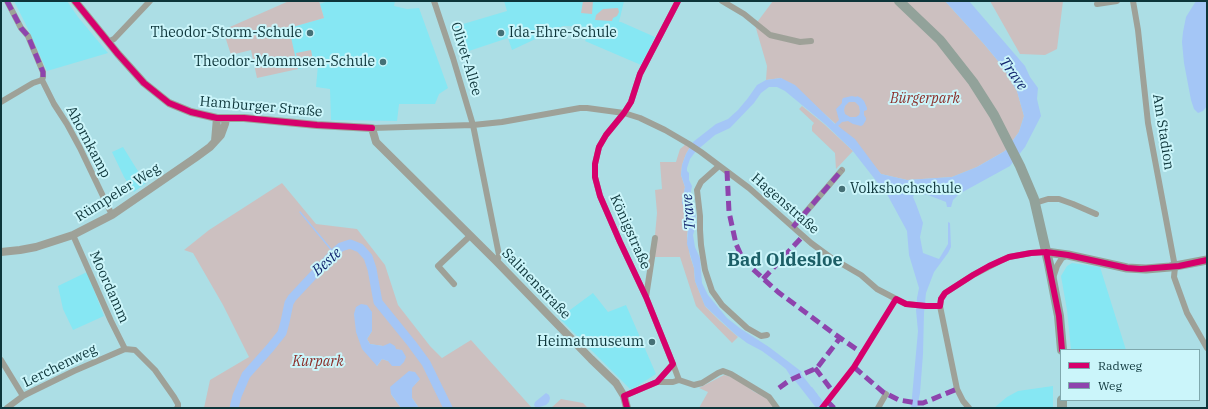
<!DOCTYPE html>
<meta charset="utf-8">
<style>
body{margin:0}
#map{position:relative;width:1208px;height:409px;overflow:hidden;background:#acdee5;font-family:"IBM Plex Serif",serif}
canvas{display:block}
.frame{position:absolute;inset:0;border:2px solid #0d353a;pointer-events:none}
.legend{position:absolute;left:1060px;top:349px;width:140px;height:52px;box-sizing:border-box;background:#cbf5fa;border:1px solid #7fa8ad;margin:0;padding:5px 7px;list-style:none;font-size:12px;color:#0d353a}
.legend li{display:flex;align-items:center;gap:8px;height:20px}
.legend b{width:20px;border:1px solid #7fa8ad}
</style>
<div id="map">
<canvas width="1208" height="409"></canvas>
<div class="frame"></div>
<ul class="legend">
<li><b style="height:5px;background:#d6006c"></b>Radweg</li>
<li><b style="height:5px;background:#8e44ad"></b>Weg</li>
</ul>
</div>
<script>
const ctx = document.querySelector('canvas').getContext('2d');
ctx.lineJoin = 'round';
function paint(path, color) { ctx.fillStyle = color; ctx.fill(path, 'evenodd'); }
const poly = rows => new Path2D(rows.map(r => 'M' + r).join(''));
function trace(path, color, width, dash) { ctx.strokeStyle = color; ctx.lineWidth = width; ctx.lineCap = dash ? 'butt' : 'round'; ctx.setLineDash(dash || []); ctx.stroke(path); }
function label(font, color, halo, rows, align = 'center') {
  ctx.font = font + ' "IBM Plex Serif",serif'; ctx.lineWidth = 4; ctx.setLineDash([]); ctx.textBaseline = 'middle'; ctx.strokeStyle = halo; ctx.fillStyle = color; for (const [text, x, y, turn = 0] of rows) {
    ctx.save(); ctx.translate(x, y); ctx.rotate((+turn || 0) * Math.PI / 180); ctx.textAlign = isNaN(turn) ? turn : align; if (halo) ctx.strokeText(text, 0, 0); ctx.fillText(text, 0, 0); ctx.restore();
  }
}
paint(poly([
 [14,1,67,1,78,17,108,53,47,71,28,29],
 [328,1,395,1,394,6,407,9,419,8,448,88,439,94,435,104,399,104,397,121,331,120,330,89,316,87,318,65,298,69,288,28,324,18,320,4],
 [504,1,624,1,619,22,621,22,655,37,641,65,585,41,594,27,563,26,512,50,508,38,460,54,453,27,507,11],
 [123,147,136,168,146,183,134,192,124,177,112,152],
 [1072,263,1100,267,1126,350,1071,350,1067,310,1061,276,1067,266],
 [87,272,104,316,73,330,63,309,58,286],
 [593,293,608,312,626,305,656,374,631,390,559,318],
 [1053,386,1053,408,994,408,1007,397,1018,391]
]), '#86e7f3');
paint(poly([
 [289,1,319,1,324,18,289,28,298,69,257,78,251,50,231,55,223,30],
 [583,1,593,1,592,14,581,13],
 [773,1,945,1,984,44,1003,67,1017,91,1024,116,1019,132,1005,151,977,167,952,177,907,180,881,174,838,126,810,101,781,78,766,80,767,66,755,25],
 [990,1,1063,1,1057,49,1045,55,1020,54],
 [618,8,619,12,617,16,613,18,612,21,595,20,596,15,603,9],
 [311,50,313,60,298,63,296,53],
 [802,106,824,124,853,151,836,169,835,153,812,131,812,126,814,123,799,109],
 [686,144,690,147,686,154,682,165,681,175,685,187,682,202,686,212,687,219,688,228,687,236,690,256,694,268,695,281,705,306,720,321,738,337,732,343,696,306,680,257,654,257,657,240,655,235,657,213,655,190,662,189,660,162,676,162,680,149],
 [282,183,316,224,357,229,385,265,398,305,430,346,442,358,471,340,532,408,419,408,412,398,412,387,420,379,391,394,401,408,204,408,210,380,249,357,223,305,193,253,184,250,209,230],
 [354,314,372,331,367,339,370,344,383,346,388,361,382,359,377,366],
 [724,375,728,376,739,380,753,391,768,399,775,408,699,408,708,392,699,388],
 [561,399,583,403,588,408,574,407,551,408]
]), '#ccc0c0');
paint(poly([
 [945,1,969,1,1025,66,1030,77,1038,88,1037,99,1041,116,1025,147,1010,166,959,194,953,200,951,207,947,207,946,202,928,195,915,193,913,197,916,204,923,223,920,237,923,253,939,259,948,244,948,222,950,223,951,247,948,253,934,272,926,293,924,313,923,354,920,393,917,408,911,408,918,331,916,310,917,298,919,288,909,255,907,231,888,196,852,150,825,124,785,91,777,87,769,87,761,93,754,103,730,128,715,135,696,151,690,159,687,168,687,171,689,173,689,180,692,186,690,197,695,211,696,225,693,235,695,247,700,258,702,283,708,295,727,318,741,329,769,347,802,372,800,375,802,380,799,382,798,379,794,380,791,377,786,369,777,362,762,351,747,343,735,334,705,306,695,281,694,268,687,244,688,228,686,212,682,203,685,187,681,175,682,165,686,154,693,142,716,124,728,119,738,110,748,98,757,85,766,80,781,78,795,85,835,124,839,120,836,109,842,103,842,100,843,98,852,96,856,97,857,96,861,98,864,101,867,108,867,110,864,111,864,115,866,118,866,120,863,125,861,126,853,124,848,121,842,122,838,126,855,139,881,174,907,180,952,177,977,167,1005,151,1019,132,1024,116,1017,91,1003,67,984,44],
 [849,102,855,102,859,106,860,112,859,115,856,117,850,117,845,114,844,110,845,106],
 [1196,1,1207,1,1207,106,1203,111,1198,113,1194,109,1191,100,1184,63,1182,42,1183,32,1186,17],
 [361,304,367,305,372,312,372,331,367,339,370,344,383,346,390,343,395,346,396,349,402,350,406,357,404,362,400,366,392,366,388,361,382,359,377,366,362,349,356,332,354,314,356,307],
 [409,371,415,372,420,379,412,388,412,398,419,408,401,408,391,394,390,387],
 [812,387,824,403,822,405,824,408,820,408,806,390],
 [546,393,549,395,550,398,549,402,546,405,536,408,534,405,535,402]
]), '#a4c6f6');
trace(poly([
 [300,212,334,253]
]), '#a4c6f6', 1.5);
trace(poly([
 [794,372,822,408],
 [234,408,237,396,246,375,270,348,282,333,285,322,289,303,292,298,334,253,341,247,350,244,360,248,368,257,372,269,378,302,412,344,426,363,448,408]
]), '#a4c6f6', 9);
trace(poly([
 [7,1,21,28,28,36,43,72,43,77,42,80],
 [434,1,453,58,473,125,499,255,497,262],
 [678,1,640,74,631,102,624,113,606,135,599,147,595,164,595,177,600,196,620,242,646,297,673,364,679,380],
 [722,1,744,14,770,35,800,42,811,41],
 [1133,1,1138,30,1148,123,1175,267,1174,277,1187,313,1207,348],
 [1097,4,1117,1],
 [108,42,114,39,150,1],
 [42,80,54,104,67,124,80,148,112,215],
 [1,102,33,83,42,80],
 [372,128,473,125,502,122,580,108,587,108,624,113,640,118,665,130,689,144,701,152,749,188,811,243,830,257,861,275,877,289,902,302,906,304,926,306,940,306],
 [719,166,701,182,697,190,700,216,700,230,701,245,705,270,712,291,722,305,747,328,761,336,767,335],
 [1035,203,1048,199,1059,199,1073,204,1096,214],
 [793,227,842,170],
 [73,235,111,321,125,349],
 [1053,278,1057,266,1062,258,1068,255],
 [454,284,438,266,470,236],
 [646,297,655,238],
 [1,360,23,396],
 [657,382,673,364],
 [624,396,657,382,673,382,679,380,694,385,702,383,718,373,723,371,731,374,769,397,777,408],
 [7,408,23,396,33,391,74,371,125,349,135,350,155,370,174,397,178,404,178,407,177,408],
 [878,408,886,394],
 [969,408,963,401,957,389,940,306,941,299,945,293,973,275,1000,261,1009,257,1031,253,1046,252]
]), '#9ea198', 6);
trace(poly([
 [75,1,118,54,144,83,169,103,191,112,217,118,244,118,317,125,372,128,376,142,497,262,591,359,616,383,624,396,627,408],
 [215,141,217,118],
 [1,252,20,250,36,247,73,235,112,215,195,158,210,147,221,135,225,124,226,118]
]), '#9ea198', 8);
trace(poly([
 [1046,252,1068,255,1127,268,1146,269,1170,267,1207,260]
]), '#96a098', 9);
trace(poly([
 [899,1,940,40,973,82,994,115,1020,166,1034,199,1049,264,1059,316,1062,350],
 [1062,408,1062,400]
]), '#92a29a', 10);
trace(poly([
 [7,1,21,28,28,36,43,72,43,77,42,80],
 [727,171,729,212,736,244,741,255,746,263,778,292,833,333,862,353],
 [793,227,842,170],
 [763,279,803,236],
 [854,367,883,392,899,400,917,403,923,403,957,389],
 [815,368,834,393],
 [779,388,790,380,817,368,840,338],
 [828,402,834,408]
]), '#8e44ad', 5, [10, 5]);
trace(poly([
 [75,1,118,54,144,83,169,103,191,112,217,118,244,118,317,125,372,128],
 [1046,252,1059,316,1062,350],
 [627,408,624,396,657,382,673,364,646,297,620,242,600,196,595,177,595,164,599,147,606,135,624,113,631,102,640,74,678,1],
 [822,408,854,367,896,299,906,304,926,306,940,306,941,299,945,293,973,275,989,266,1009,257,1031,253,1046,252,1068,255,1127,268,1141,269,1179,266,1207,260]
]), '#d6006c', 6);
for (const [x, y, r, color] of [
 [310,33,4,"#457076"],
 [501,33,4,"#457076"],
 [383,62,4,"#457076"],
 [842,189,4,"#457076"],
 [652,342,4,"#457076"]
]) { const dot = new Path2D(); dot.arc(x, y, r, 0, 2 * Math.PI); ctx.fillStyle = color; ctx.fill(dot); trace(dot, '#cbf5fa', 1.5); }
label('14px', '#0d353a', '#cbf5fa', [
 ["Theodor-Storm-Schule",302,33],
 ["Ida-Ehre-Schule",509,33,"left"],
 ["Theodor-Mommsen-Schule",375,62],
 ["Volkshochschule",850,189,"left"],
 ["Heimatmuseum",644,342]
], 'right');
label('14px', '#0d353a', '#cbf5fa', [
 ["Olivet-Allee",466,59,73],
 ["Hamburger Straße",261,107,5],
 ["Am Stadion",1163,132,81],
 ["Ahornkamp",88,142,62],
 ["Rümpeler Weg",118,193,-32],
 ["Hagenstraße",785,204,41],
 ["Königstraße",630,232,66],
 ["Salinenstraße",536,284,46],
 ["Moordamm",109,287,66],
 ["Lerchenweg",60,366,-26]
]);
label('italic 14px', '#8c2e29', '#cbf5fa', [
 ["Bürgerpark",925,99],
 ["Kurpark",318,362]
]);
label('italic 15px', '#11246e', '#cbf5fa', [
 ["Trave",1013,74,54],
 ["Trave",689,212,-95],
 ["Beste",327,262,-42]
]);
label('bold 18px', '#1c5f67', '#cbf5fa', [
 ["Bad Oldesloe",785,261]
]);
</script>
